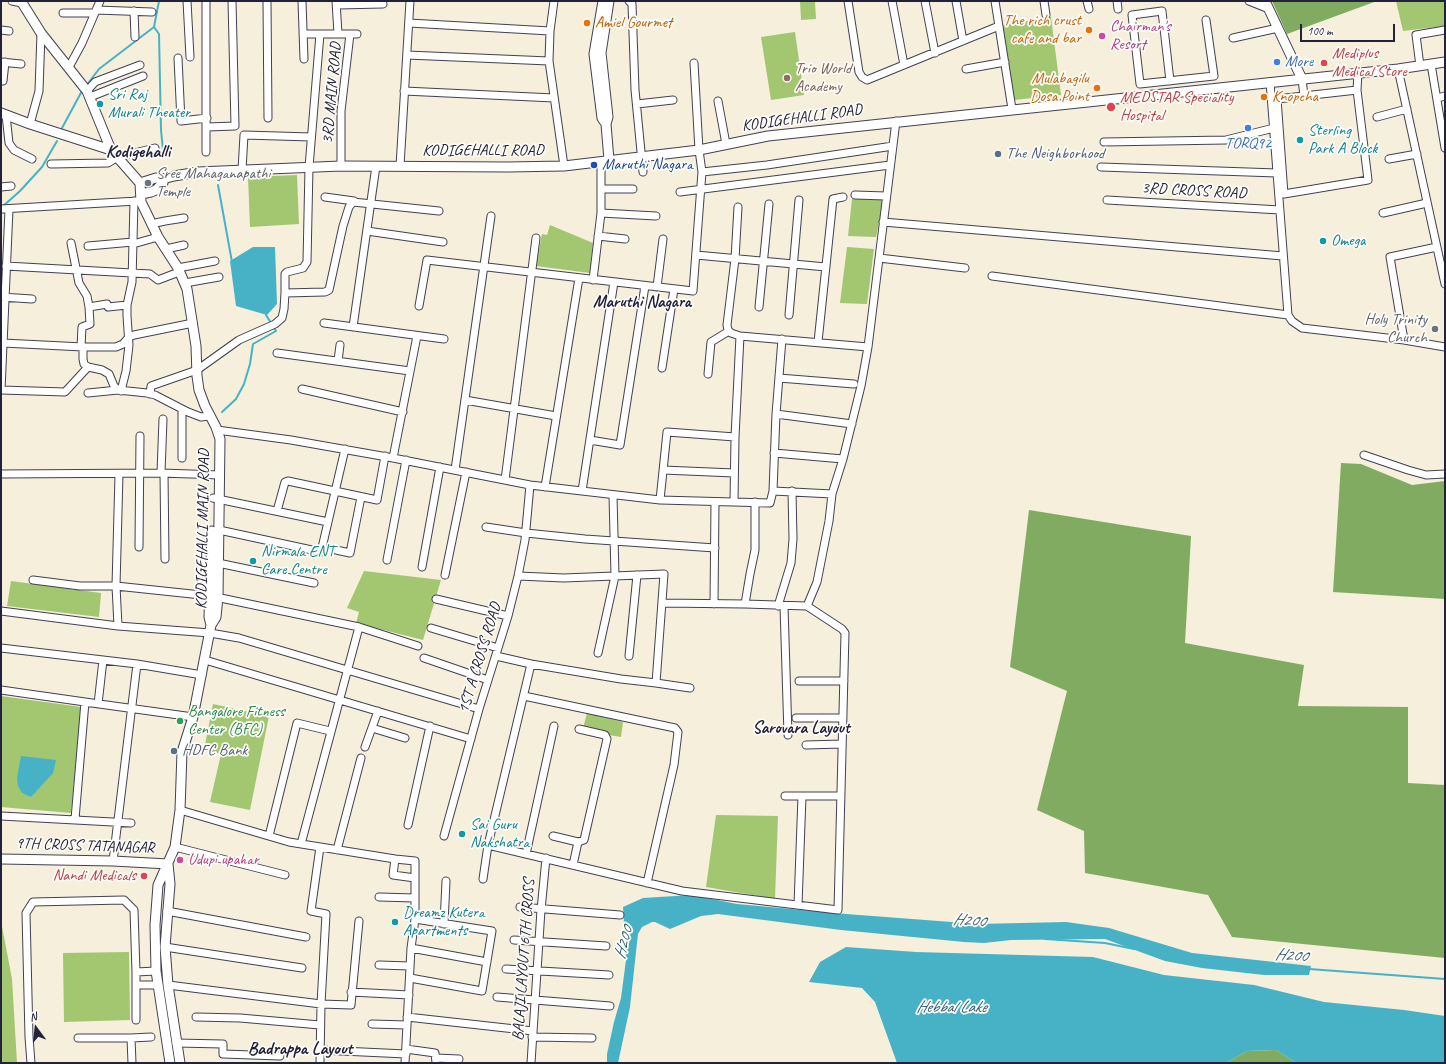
<!DOCTYPE html>
<style>
body{margin:0}
#map{position:relative;width:1446px;height:1064px;overflow:hidden;background:#f5efdb;font-family:Caveat,sans-serif}
canvas{display:block}
.frame{position:absolute;inset:0;border:2px solid #22223b;pointer-events:none}
.north{position:absolute;left:16px;top:1008px;width:40px;height:40px;-webkit-text-stroke:3px #fdfcf7;paint-order:stroke;rotate:345deg;font-size:11px;font-weight:700;line-height:16px;text-align:center;color:#22223b}
.north::after{content:'';display:block;margin:auto;width:14px;height:18px;background:#22223b;clip-path:polygon(50% 0,100% 100%,50% 72%,0 100%)}
.scale{position:absolute;left:1300px;top:24px;width:95px;height:18px;box-sizing:border-box;border:2px solid #22223b;border-top:0;padding-left:5px;font-size:12px;line-height:14px;white-space:nowrap;color:#22223b;-webkit-text-stroke:3px #fdfcf7;paint-order:stroke}
</style>
<div id="map">
<canvas width="1446" height="1064"></canvas>
<div class="frame"></div>
<div class="north">N</div>
<div class="scale">100 m</div>
</div>
<script>
const ctx = document.querySelector('canvas').getContext('2d');
ctx.lineJoin = 'round';
function paint(path, color) { ctx.fillStyle = color; ctx.fill(path, 'evenodd'); }
const poly = rows => new Path2D(rows.map(r => 'M' + r).join(''));
function trace(path, color, width, dash) { ctx.strokeStyle = color; ctx.lineWidth = width; ctx.lineCap = dash ? 'butt' : 'round'; ctx.setLineDash(dash || []); ctx.stroke(path); }
function label(font, color, halo, rows, align = 'center') {
  ctx.font = font + ' Caveat,sans-serif'; ctx.lineWidth = 3.5; ctx.setLineDash([]); ctx.textBaseline = 'middle'; ctx.strokeStyle = halo; ctx.fillStyle = color; for (const [text, x, y, turn = 0] of rows) {
    ctx.save(); ctx.translate(x, y); ctx.rotate((+turn || 0) * Math.PI / 180); ctx.textAlign = isNaN(turn) ? turn : align; if (halo) ctx.strokeText(text, 0, 0); ctx.fillText(text, 0, 0); ctx.restore();
  }
}
paint(poly([
 [800,1,815,1,816,19,801,20],
 [1396,1,1445,1,1445,26,1403,31],
 [1051,17,1061,95,1014,100,1003,25],
 [795,32,804,95,771,100,761,37],
 [297,175,299,224,250,227,248,177],
 [884,198,876,237,848,236,852,199],
 [550,225,593,243,590,273,536,266,542,234,547,235],
 [847,247,874,249,867,304,840,303],
 [364,571,441,580,423,640,356,623,359,612,347,608],
 [11,581,101,593,99,617,7,606],
 [1,696,81,707,71,813,1,807],
 [213,704,269,716,250,810,210,802,221,754,204,750],
 [587,713,623,722,621,737,609,735,583,728],
 [716,815,778,816,775,899,706,887],
 [1,921,12,979,17,1063,1,1063],
 [129,952,130,1020,64,1022,63,953]
]), '#a3c670');
paint(poly([
 [1272,1,1377,1,1287,34],
 [1341,463,1361,464,1412,485,1445,481,1445,599,1333,592],
 [1029,510,1191,536,1185,643,1304,665,1298,706,1408,707,1408,783,1445,785,1445,958,1232,937,1208,895,1085,873,1084,831,1037,810,1067,691,1010,667],
 [1276,1050,1296,1063,1226,1063,1247,1051]
]), '#82ab62');
paint(poly([
 [253,247,275,247,277,304,267,315,236,306,230,261],
 [21,756,56,760,53,773,31,797,22,793,18,786,17,778],
 [692,895,737,904,846,914,978,924,1066,922,1109,928,1192,953,1311,966,1309,975,1264,975,1202,968,1165,961,1105,939,1011,940,984,943,964,942,841,930,718,914,701,916,670,929,655,922,652,922,642,927,638,934,630,1007,618,1063,607,1063,607,1054,614,1022,621,998,626,960,623,907,643,898],
 [846,947,916,952,1093,957,1164,975,1254,985,1324,1002,1404,1010,1445,1016,1445,1063,1296,1063,1276,1050,1247,1051,1226,1063,897,1063,875,1002,862,988,809,982,820,962]
]), '#47b2c5');
trace(poly([
 [154,27,159,34,161,130,163,150],
 [86,86,99,69,154,27,159,1],
 [62,128,83,89],
 [218,185,232,262],
 [2,207,20,191,42,167,57,141],
 [222,412,236,399,244,384,250,364,253,344,276,331,266,315],
 [1045,939,1105,943,1134,949],
 [1309,969,1445,979]
]), '#47b2c5', 2);
const street = poly([
 [12,1,22,3],
 [187,1,190,57],
 [267,1,268,118],
 [302,1,304,59],
 [336,1,338,34],
 [554,1,550,31,549,61,564,166],
 [629,1,632,4,635,90,643,172],
 [848,1,859,72,862,77,867,80,999,26],
 [892,1,904,65],
 [925,1,935,53],
 [956,1,963,41],
 [995,1,1012,109],
 [1044,1,1046,15],
 [1087,1,1089,9],
 [1117,1,1118,9],
 [1249,1,1269,9],
 [337,5,383,4],
 [96,10,152,12],
 [134,11,135,37],
 [63,13,94,13],
 [409,23,550,31],
 [1,30,9,31],
 [303,34,357,34],
 [1233,38,1278,28],
 [407,55,549,61],
 [178,58,181,121,207,118],
 [1,62,21,64],
 [1431,64,1445,148],
 [1420,66,1416,35,1445,30],
 [69,67,82,43,100,1],
 [966,69,1005,62],
 [1398,69,1445,284],
 [1302,79,1304,96],
 [3,81,5,62],
 [1170,81,1162,11,1132,15,1140,84,1214,76,1206,20],
 [1270,82,1288,315,1292,321,1302,328,1404,340,1445,347],
 [1357,90,1368,180,1284,194,1277,99,1357,90],
 [1357,90,1358,73],
 [87,91,95,82,140,65],
 [404,91,554,98],
 [90,97,143,76],
 [1437,98,1445,96],
 [718,101,726,144],
 [637,104,673,100],
 [6,115,9,143,14,150,32,159],
 [1377,117,1407,109],
 [30,124,39,91,41,33],
 [207,127,235,126,232,1],
 [1104,142,1226,140,1274,128],
 [206,152,206,1],
 [1389,159,1417,154],
 [51,164,108,163,118,157,155,148],
 [341,166,341,111,350,34],
 [400,166,410,1],
 [1101,167,1277,173],
 [242,170,244,135,311,137],
 [702,172,767,165,893,146],
 [1,187,11,186],
 [601,189,633,189],
 [680,192,890,165],
 [855,195,886,196],
 [325,197,354,201],
 [1107,200,1280,210],
 [738,207,735,259,727,325,728,330,731,333,740,336,868,347],
 [1,209,137,201],
 [9,209,1,390,65,392,88,367],
 [601,213,656,216],
 [1383,213,1427,203],
 [883,222,1283,256],
 [151,224,165,221,184,218],
 [367,231,443,242],
 [598,236,625,239],
 [71,243,79,283,87,296,89,307,90,324,82,327,81,347],
 [133,244,158,237],
 [88,246,133,242],
 [166,249,184,245],
 [696,255,826,267],
 [879,258,965,268],
 [6,266,150,274,158,280,179,272],
 [178,268,215,261],
 [992,276,1288,315],
 [593,280,601,213,601,161],
 [185,283,219,277],
 [657,287,663,239],
 [285,293,325,292,329,290,343,226,349,207,353,202,439,211],
 [1,297,32,299],
 [419,306,427,260,693,291,702,172,699,150,694,63],
 [89,307,107,304,108,307,127,305],
 [759,307,769,204],
 [789,315,799,200],
 [324,323,444,339],
 [353,327,376,166],
 [782,339,776,414,852,424],
 [1404,340,1390,257,1437,247],
 [818,342,833,199,843,197],
 [3,343,83,347,116,347,123,344,129,337,134,335,193,323],
 [83,347,83,359,84,364,88,367,102,370,109,374,114,386,118,390,147,393,155,395,188,412,201,417,209,416],
 [277,353,410,371],
 [338,361,340,345],
 [662,368,674,289],
 [708,374,711,342,729,331],
 [779,378,854,384],
 [302,389,403,412],
 [121,391,126,371,129,345,127,316,127,305,132,282,134,201],
 [88,393,118,390],
 [150,394,151,386,197,370,239,340,275,324,282,318,284,309,285,293,285,274,287,272,303,268,307,262,309,167,320,34],
 [465,400,556,416],
 [217,430,291,440,393,458,530,485,660,500,770,503,773,491,832,494],
 [590,440,620,445,645,286],
 [774,453,843,459],
 [1364,455,1408,470,1426,475,1445,474],
 [182,458,182,410],
 [393,458,417,336],
 [455,470,491,216],
 [663,470,734,473],
 [161,473,163,419],
 [164,473,165,559],
 [1,474,161,473,220,475],
 [505,480,536,238],
 [545,487,579,278],
 [582,491,614,282],
 [773,491,776,414],
 [213,498,328,522],
 [660,500,667,432,735,437],
 [734,502,735,437,740,336],
 [277,511,285,482,288,481,377,500,385,456],
 [486,527,526,533,585,539,715,548],
 [219,530,321,552,345,449],
 [139,547,140,436],
 [336,550,350,553,361,497],
 [387,560,406,460],
 [218,563,314,583],
 [422,567,440,467],
 [445,575,466,472],
 [33,580,80,586,116,586,211,596,359,627],
 [436,599,508,616],
 [714,604,715,502],
 [745,604,750,574,755,550,755,502],
 [778,606,791,563,793,539,792,491],
 [784,606,788,735],
 [807,606,817,582,829,521,832,494,843,459,861,386,868,347,896,121],
 [1,611,118,626,210,633,239,638,479,709],
 [118,626,116,586,119,474],
 [431,628,498,648],
 [1,648,137,664],
 [598,653,615,576,613,495],
 [496,656,531,664,621,679,656,683,664,574,564,578,518,576],
 [629,656,637,575],
 [424,658,488,680],
 [205,660,471,739],
 [799,681,844,681],
 [656,683,690,688],
 [1,690,85,702,75,819],
 [524,696,675,728,678,732,674,765,647,883],
 [85,702,193,717],
 [98,704,103,660],
 [796,718,843,718],
 [372,728,405,738],
 [806,745,842,744],
 [365,747,378,711],
 [785,796,841,796],
 [180,810,289,842,395,859,415,861,415,919,411,948,405,1063],
 [1,816,131,823],
 [408,825,430,726],
 [269,836,297,723,330,731],
 [444,836,479,709,508,616,518,576,525,540,530,485],
 [553,836,578,842],
 [301,844,359,627,418,646],
 [488,845,682,891,838,910,845,633,842,629,807,606,745,604,663,603],
 [175,847,285,875],
 [337,850,361,758],
 [526,854,554,726],
 [395,859,393,875,415,878],
 [113,861,137,664,202,675],
 [573,865,578,842,584,840,607,739,605,735,579,729],
 [483,879,488,845,531,664],
 [379,897,415,898],
 [798,905,802,796],
 [520,907,620,915],
 [167,911,306,937],
 [444,924,446,881],
 [514,940,606,946],
 [165,947,302,968],
 [411,948,487,962],
 [379,965,410,966],
 [506,969,609,975],
 [156,971,136,972,136,985,157,985],
 [410,978,482,991,492,931,415,919],
 [136,985,136,1020],
 [168,985,321,1004,351,1005,359,921],
 [351,992,409,995],
 [497,997,610,1006],
 [196,1017,240,1018,320,1025],
 [407,1017,533,1031],
 [372,1024,407,1025],
 [532,1037,592,1038],
 [78,1038,131,1038],
 [176,1043,223,1044,223,1054,280,1056],
 [406,1049,435,1053,436,1063],
 [320,1050,406,1054],
 [436,1058,459,1059],
 [31,1063,29,1037,26,913,33,902,124,900,134,910,136,972],
 [132,1063,131,1038,151,1037],
 [320,1063,321,1004,326,914,311,911,320,847],
 [531,1063,541,910,546,858]
]);
const secondary = poly([
 [21,1,41,33,87,91,111,150],
 [603,1,594,54,602,118,606,124],
 [1265,1,1302,79],
 [1,113,30,124,111,150,140,183],
 [609,160,606,124,608,117,601,53,609,1],
 [140,183,156,178,163,179,174,176,198,172,341,166,508,167,564,166,699,150,768,136,1398,69,1445,62],
 [140,183,141,202,145,210,158,237,178,268,187,289,196,346,197,376,199,390,205,406,216,427,220,439,218,597,216,617,211,625,193,717,182,752,180,810,175,847,158,885,155,925,156,971,170,1063],
 [141,194,151,192,156,190,163,183,163,179],
 [211,625,209,617,212,531],
 [1,859,113,861,168,864],
 [168,864,170,884,165,947,168,985,180,1063]
]);
trace(street, '#424153', 9);
trace(secondary, '#424153', 11);
trace(street, '#fff', 7);
trace(secondary, '#fff', 9);
for (const [x, y, r, color] of [
 [587,23,4,"#e8710a"],
 [1089,30,4,"#e8710a"],
 [1102,36,4,"#d1479c"],
 [1277,62,4,"#3f7fe0"],
 [1324,63,4,"#e0444e"],
 [787,78,4,"#8d6e63"],
 [1097,88,4,"#e8710a"],
 [1264,97,4,"#e8710a"],
 [100,104,4,"#0f9aa8"],
 [1111,107,5,"#e0444e"],
 [1248,128,4,"#3f7fe0"],
 [1300,140,4,"#0f9aa8"],
 [998,154,4,"#5c6f8a"],
 [594,165,4,"#1a4fb4"],
 [148,183,4,"#6b7280"],
 [1323,241,4,"#0f9aa8"],
 [1435,329,4,"#6b7280"],
 [253,561,4,"#0f9aa8"],
 [180,721,4,"#2e9e5b"],
 [174,751,4,"#5c6f8a"],
 [462,834,4,"#0f9aa8"],
 [180,860,4,"#d1479c"],
 [144,876,4,"#e0444e"],
 [395,922,4,"#0f9aa8"]
]) { const dot = new Path2D(); dot.arc(x, y, r, 0, 2 * Math.PI); ctx.fillStyle = color; ctx.fill(dot); trace(dot, '#fdfcf7', 1.5); }
label('16px', '#c56008', '#fdfcf7', [
 ["The rich crust",1081,21],
 ["cafe and bar",1081,39],
 ["Amiel Gourmet",595,23,"left"],
 ["Mulabagilu",1089,79],
 ["Dosa Point",1089,97],
 ["Knopcha",1272,97,"left"]
], 'right');
label('16px', '#b23c85', '#fdfcf7', [
 ["Chairman's",1110,27],
 ["Resort",1110,45],
 ["Udupi upahar",188,860]
], 'left');
label('16px', '#be3a42', '#fdfcf7', [
 ["Mediplus",1332,54],
 ["Medical Store",1332,72],
 ["MEDSTAR Speciality",1120,98],
 ["Hospital",1120,116],
 ["Nandi Medicals",136,876,"right"]
], 'left');
label('16px', '#366cbe', '#fdfcf7', [
 ["More",1285,62],
 ["TORQ92",1248,144,"center"]
], 'left');
label('16px', '#785e54', '#fdfcf7', [
 ["Trio World",795,69],
 ["Academy",795,87]
], 'left');
label('16px', '#22223b', '#fdfcf7', [
 ["3RD MAIN ROAD",332,93,-85],
 ["KODIGEHALLI ROAD",802,118,-8],
 ["KODIGEHALLI ROAD",483,151],
 ["3RD CROSS ROAD",1194,191,3],
 ["KODIGEHALLI MAIN ROAD",203,529,-89],
 ["1ST A CROSS ROAD",480,658,-73],
 ["9TH CROSS TATANAGAR",85,846,2],
 ["BALAJI LAYOUT 6TH CROSS",524,960,-86]
]);
label('16px', '#0d838f', '#fdfcf7', [
 ["Sri Raj",108,95],
 ["Murali Theater",108,113],
 ["Sterling",1308,131],
 ["Park A Block",1308,149],
 ["Omega",1331,241],
 ["Nirmala ENT",261,552],
 ["Care Centre",261,570],
 ["Sai Guru",470,825],
 ["Nakshatra",470,843],
 ["Dreamz Kutera",403,913],
 ["Apartments",403,931]
], 'left');
label('16px', '#4e5e75', '#fdfcf7', [
 ["The Neighborhood",1006,154],
 ["HDFC Bank",182,751]
], 'left');
label('16px', '#164399', '#fdfcf7', [
 ["Maruthi Nagara",602,165]
], 'left');
label('16px', '#5b616d', '#fdfcf7', [
 ["Sree Mahaganapathi",156,174],
 ["Temple",156,192],
 ["Holy Trinity",1427,320,"right"],
 ["Church",1427,338,"right"]
], 'left');
label('16px', '#27864d', '#fdfcf7', [
 ["Bangalore Fitness",188,712],
 ["Center (BFC)",188,730]
], 'left');
label('bold 17px', '#22223b', '#fdfcf7', [
 ["Maruthi Nagara",642,303],
 ["Sarovara Layout",801,729]
]);
label('italic 17px', '#315c72', '#fdfcf7', [
 ["H200",969,921,4],
 ["H200",624,943,-75],
 ["H200",1291,956,4],
 ["Hebbal Lake",951,1008]
]);
label('bold 18px', '#22223b', '#fdfcf7', [
 ["Kodigehalli",138,152],
 ["Badrappa Layout",300,1049]
]);
</script>
